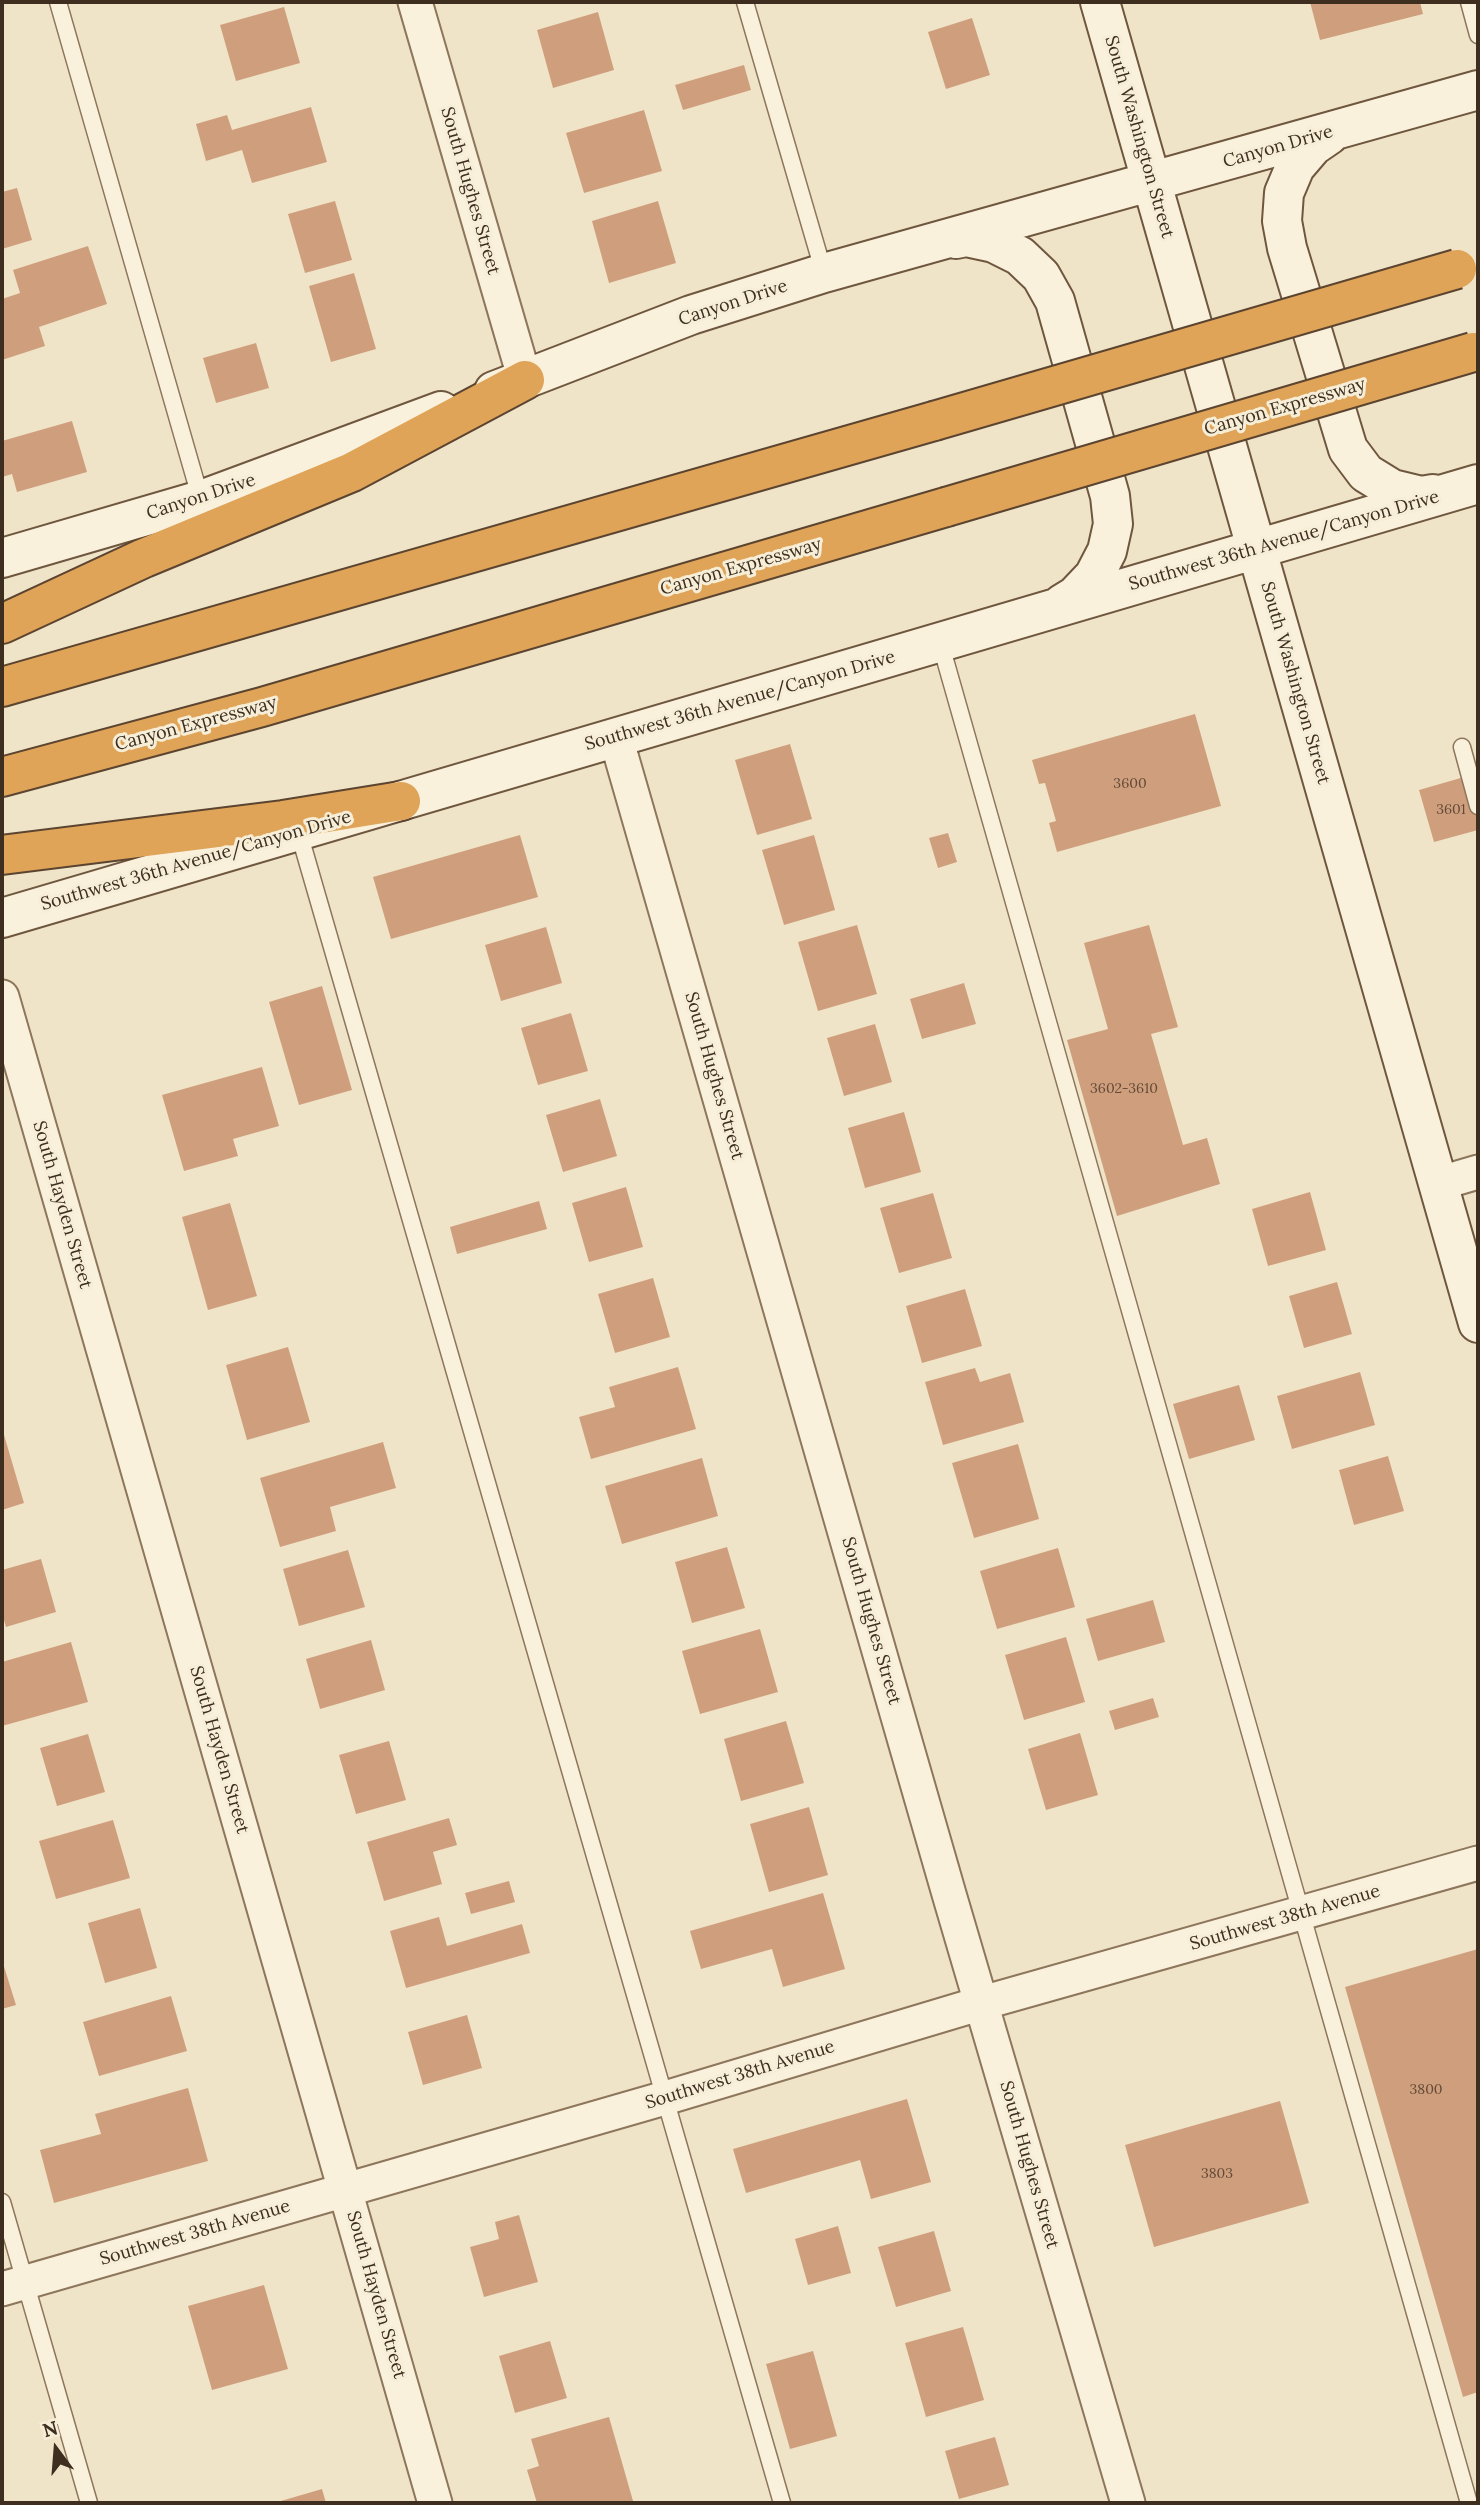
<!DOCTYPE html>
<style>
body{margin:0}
#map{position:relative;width:1480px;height:2505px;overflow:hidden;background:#f0e4c8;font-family:Lora,serif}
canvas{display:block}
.frame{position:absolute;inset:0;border:4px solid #3d2e20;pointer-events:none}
.north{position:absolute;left:21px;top:2414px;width:70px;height:70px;-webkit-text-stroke:5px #f7eed8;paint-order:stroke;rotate:344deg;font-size:19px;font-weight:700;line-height:28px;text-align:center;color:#3d2e20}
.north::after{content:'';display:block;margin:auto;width:24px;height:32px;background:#3d2e20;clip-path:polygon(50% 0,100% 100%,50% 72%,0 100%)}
</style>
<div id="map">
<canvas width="1480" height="2505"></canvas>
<div class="frame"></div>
<div class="north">N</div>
</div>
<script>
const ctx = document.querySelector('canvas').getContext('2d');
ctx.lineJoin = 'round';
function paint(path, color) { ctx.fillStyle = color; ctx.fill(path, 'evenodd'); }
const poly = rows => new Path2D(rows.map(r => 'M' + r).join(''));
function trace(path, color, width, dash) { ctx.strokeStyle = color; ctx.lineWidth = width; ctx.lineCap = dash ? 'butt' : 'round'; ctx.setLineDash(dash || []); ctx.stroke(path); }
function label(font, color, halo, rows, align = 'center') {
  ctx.font = font + ' Lora,serif'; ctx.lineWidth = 6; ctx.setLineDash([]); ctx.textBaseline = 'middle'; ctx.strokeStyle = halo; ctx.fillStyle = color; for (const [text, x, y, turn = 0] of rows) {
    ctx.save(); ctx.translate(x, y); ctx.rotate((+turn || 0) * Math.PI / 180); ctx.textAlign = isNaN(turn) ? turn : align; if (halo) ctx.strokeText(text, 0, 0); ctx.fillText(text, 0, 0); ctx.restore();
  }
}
paint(poly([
 [1310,2,1420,2,1423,14,1320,40],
 [284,7,300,63,236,81,220,25],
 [598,12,614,70,553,88,537,30],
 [972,18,990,75,946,89,928,32],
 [744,65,751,90,683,110,675,85],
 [311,107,327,162,252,183,242,150,206,161,196,124,227,115,232,130],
 [644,110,662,171,584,193,566,133],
 [17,188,32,240,2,249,2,192],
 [335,201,352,260,305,273,288,214],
 [658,201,676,263,609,283,592,221],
 [88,246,107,304,39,327,45,346,2,360,2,299,20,293,13,270],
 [354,273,376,349,331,362,309,286],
 [256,343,269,388,216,403,203,358],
 [72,421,87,472,17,492,12,474,2,477,2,441],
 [1195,714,1221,806,1057,852,1049,823,1056,821,1045,783,1039,784,1032,760],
 [790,744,812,819,757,835,735,760],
 [1478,773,1478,830,1434,842,1419,790],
 [948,833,957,862,938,868,929,838],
 [520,835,538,897,391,939,373,877],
 [814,835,835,910,784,925,762,850],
 [857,925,877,994,818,1011,798,942],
 [1149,925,1178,1027,1151,1034,1183,1145,1207,1138,1220,1184,1117,1216,1067,1040,1108,1029,1084,943],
 [546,927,562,983,501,1001,485,945],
 [964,983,976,1024,922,1039,910,999],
 [322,986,352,1090,299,1105,269,1002],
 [571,1013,588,1071,538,1085,521,1028],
 [875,1024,892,1082,844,1096,827,1038],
 [262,1067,279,1126,233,1139,238,1156,184,1171,162,1095],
 [600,1099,617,1156,563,1172,546,1115],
 [904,1112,921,1172,865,1188,848,1128],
 [626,1187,643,1247,589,1262,572,1203],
 [1310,1192,1326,1250,1268,1266,1252,1209],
 [933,1193,952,1258,899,1273,880,1208],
 [539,1201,547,1229,457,1254,450,1227],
 [230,1203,257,1296,208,1310,182,1217],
 [653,1278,670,1337,615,1353,598,1294],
 [1337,1282,1352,1334,1304,1348,1289,1296],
 [965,1289,982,1346,922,1363,906,1306],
 [288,1347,310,1422,247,1440,226,1365],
 [678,1367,696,1429,591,1459,579,1417,615,1407,609,1387],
 [975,1368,980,1382,1010,1373,1024,1422,943,1445,925,1382],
 [1360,1372,1375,1425,1292,1449,1277,1396],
 [1239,1385,1255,1440,1189,1459,1173,1404],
 [2,1428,24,1503,2,1510],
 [383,1442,396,1488,330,1507,336,1531,280,1547,260,1478],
 [1018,1444,1039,1519,974,1538,952,1463],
 [1388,1456,1404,1511,1354,1525,1339,1470],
 [702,1458,718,1516,622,1544,605,1486],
 [727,1547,745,1608,692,1623,675,1562],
 [1058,1548,1075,1607,997,1629,980,1571],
 [348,1550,365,1607,299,1626,283,1569],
 [41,1559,56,1612,6,1627,2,1613,2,1570],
 [1153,1600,1165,1642,1098,1661,1086,1619],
 [760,1629,778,1692,700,1714,682,1651],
 [1066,1637,1085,1702,1024,1720,1005,1655],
 [371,1640,385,1690,320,1709,306,1659],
 [71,1642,88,1702,2,1726,2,1662],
 [1153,1698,1159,1717,1115,1730,1109,1711],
 [786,1721,804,1783,741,1801,724,1739],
 [1080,1733,1098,1795,1046,1810,1028,1749],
 [88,1734,105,1792,57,1806,40,1748],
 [389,1741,406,1800,356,1814,339,1755],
 [809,1807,828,1875,769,1892,750,1824],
 [449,1818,457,1845,433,1852,442,1884,384,1901,367,1842],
 [113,1820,130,1878,56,1899,39,1841],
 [509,1881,515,1902,471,1914,465,1893],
 [823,1893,845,1969,783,1987,772,1949,701,1969,690,1931],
 [140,1908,157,1968,105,1983,88,1923],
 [439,1917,447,1946,522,1924,530,1953,406,1988,390,1931],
 [1478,1949,1478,2392,1463,2397,1345,1987],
 [2,1960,16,2005,2,2009],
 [171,1996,187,2051,99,2076,83,2022],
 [467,2015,482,2068,423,2085,408,2032],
 [188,2088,208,2161,54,2203,40,2150,101,2134,95,2114],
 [907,2099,931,2182,871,2199,860,2160,746,2193,733,2149],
 [1280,2101,1309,2203,1154,2247,1125,2145],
 [519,2215,538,2282,484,2297,470,2247,499,2239,495,2222],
 [838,2226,851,2273,808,2285,795,2239],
 [934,2231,951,2291,896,2307,878,2247],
 [264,2285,288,2369,212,2390,188,2306],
 [963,2327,984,2400,926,2417,905,2343],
 [550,2341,567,2398,515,2413,499,2356],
 [813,2351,837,2436,790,2449,766,2364],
 [609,2417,633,2501,625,2503,537,2503,527,2470,539,2466,531,2439],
 [995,2437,1009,2485,959,2499,945,2451],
 [322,2489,326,2503,274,2503]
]), '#cf9f7d');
const service = poly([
 [58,2,201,500],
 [745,2,824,273],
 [1469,2,1478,35],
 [940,642,1469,2503],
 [1462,747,1478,806],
 [299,833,782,2503],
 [2,2202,89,2503]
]);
const minor = poly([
 [415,2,525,380],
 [616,738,949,1894,1128,2503],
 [2,997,435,2503],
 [1437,1184,1478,1172],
 [2,2289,665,2098,982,2003,1478,1863]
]);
const secondary = poly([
 [1100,2,1478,1323],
 [1329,135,1313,146,1295,167,1284,193,1282,221,1287,248,1348,449,1366,473,1392,489,1421,496,1433,494],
 [956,239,966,237,994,243,1020,256,1041,276,1055,301,1110,496,1113,524,1107,551,1094,576,1075,596,1062,604],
 [494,391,691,315,824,273,1478,90],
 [2,558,201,500,441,411],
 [2,918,1478,484]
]);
const motorway = poly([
 [2,624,144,558,352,472,525,380],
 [2,687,934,421],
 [2,777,262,707,946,507],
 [2,855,283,820,401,801]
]);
trace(service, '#8d765c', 19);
trace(minor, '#8d765c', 37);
trace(secondary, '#6f573f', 42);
trace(motorway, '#5b4430', 42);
trace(service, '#faf1dc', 16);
trace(minor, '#faf1dc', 33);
trace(secondary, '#faf1dc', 38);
trace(motorway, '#e0a458', 38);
const motorwayBridge = poly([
 [934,421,1457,269],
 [946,507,1473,352]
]);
trace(motorwayBridge, '#5b4430', 42, []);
trace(motorwayBridge, '#e0a458', 38);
label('14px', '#624a37', null, [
 ["3600",1130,784],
 ["3601",1451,810],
 ["3602-3610",1124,1089],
 ["3800",1426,2090],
 ["3803",1217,2174]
]);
label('18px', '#3d2e20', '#f7eed8', [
 ["South Washington Street",1139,137,74],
 ["Canyon Drive",1278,147,-16],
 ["South Hughes Street",470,191,74],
 ["Canyon Drive",733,303,-18],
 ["Canyon Expressway",1285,407,-16],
 ["Canyon Drive",201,497,-18],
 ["Southwest 36th Avenue/Canyon Drive",1284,541,-16],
 ["Canyon Expressway",741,567,-16],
 ["South Washington Street",1295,683,74],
 ["Southwest 36th Avenue/Canyon Drive",740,701,-16],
 ["Canyon Expressway",196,724,-15],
 ["Southwest 36th Avenue/Canyon Drive",196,861,-16],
 ["South Hughes Street",714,1076,74],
 ["South Hayden Street",62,1205,74],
 ["South Hughes Street",871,1621,74],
 ["South Hayden Street",219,1750,74],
 ["Southwest 38th Avenue",1285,1918,-16],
 ["Southwest 38th Avenue",740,2075,-17],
 ["South Hughes Street",1029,2165,74],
 ["Southwest 38th Avenue",195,2233,-16],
 ["South Hayden Street",376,2295,74]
]);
</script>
